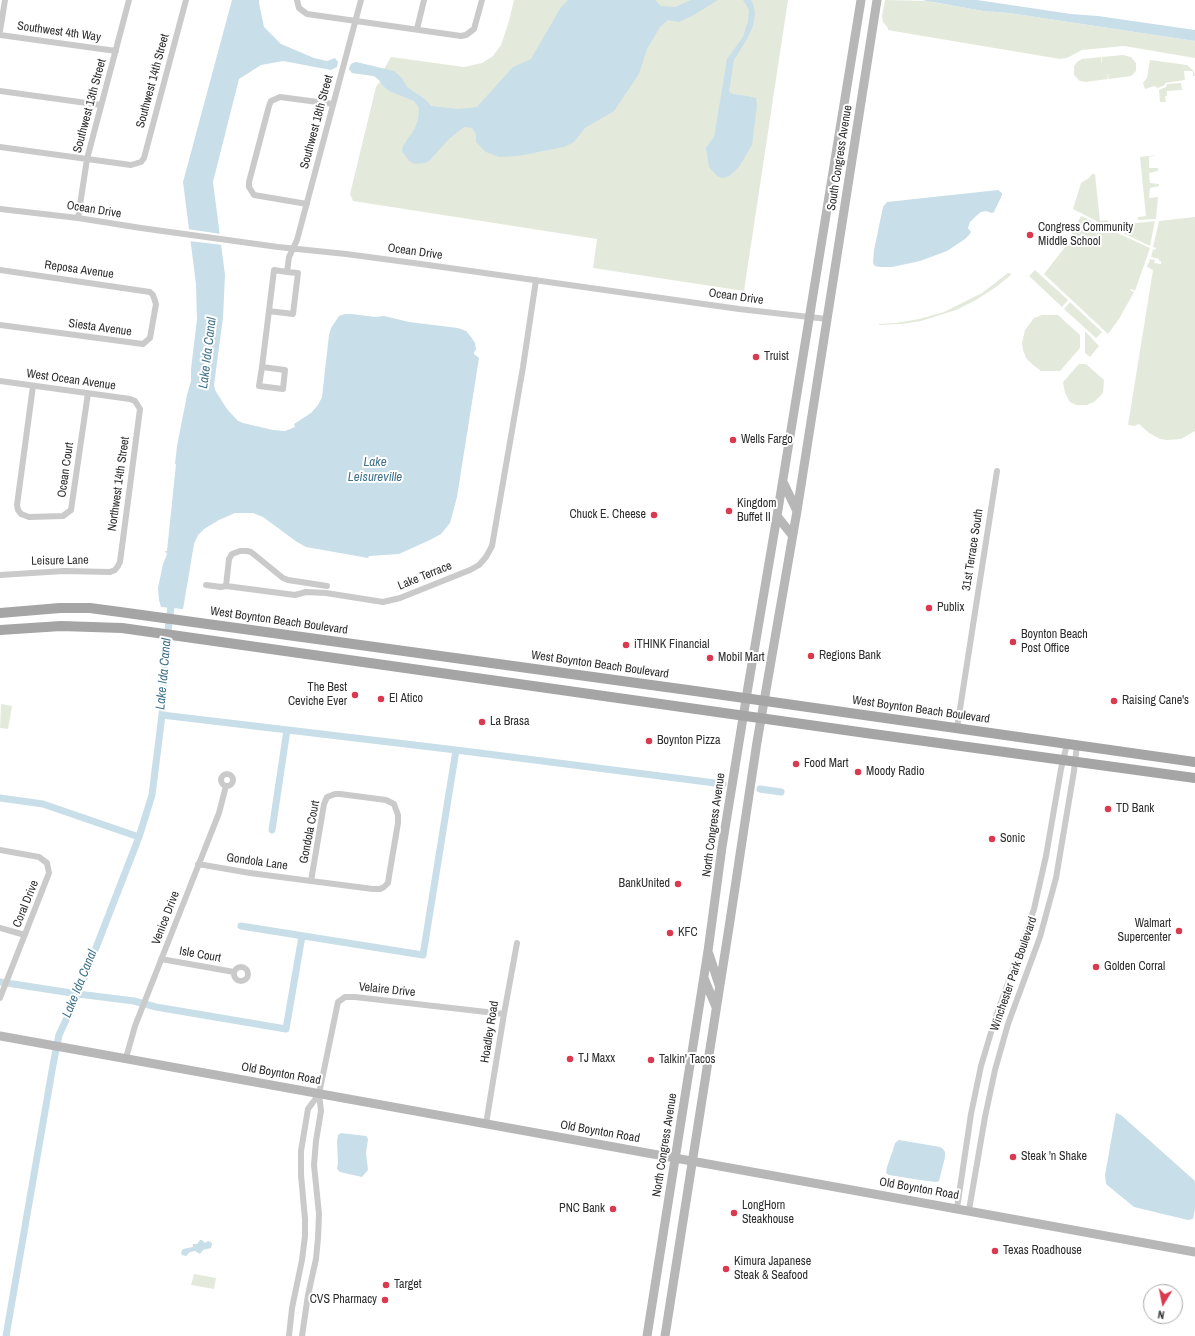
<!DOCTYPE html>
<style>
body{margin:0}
#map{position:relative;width:1195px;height:1336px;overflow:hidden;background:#fff;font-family:"Archivo Narrow",sans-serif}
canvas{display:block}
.north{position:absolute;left:1143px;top:1284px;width:40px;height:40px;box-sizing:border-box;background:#fff;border:1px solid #ababab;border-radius:50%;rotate:190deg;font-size:11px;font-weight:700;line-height:16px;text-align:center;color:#2d2d2d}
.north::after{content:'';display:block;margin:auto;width:14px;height:18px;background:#da394f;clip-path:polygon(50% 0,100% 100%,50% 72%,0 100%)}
</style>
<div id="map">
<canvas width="1195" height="1336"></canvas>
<div class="north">N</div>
</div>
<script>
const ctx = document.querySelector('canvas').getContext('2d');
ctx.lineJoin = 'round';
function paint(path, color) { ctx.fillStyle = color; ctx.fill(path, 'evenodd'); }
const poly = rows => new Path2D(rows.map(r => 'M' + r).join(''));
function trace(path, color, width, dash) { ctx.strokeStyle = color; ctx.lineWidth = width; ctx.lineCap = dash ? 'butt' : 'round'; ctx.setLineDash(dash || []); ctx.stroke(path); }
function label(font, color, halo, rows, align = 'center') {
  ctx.font = font + ' "Archivo Narrow",sans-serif'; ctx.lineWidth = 4; ctx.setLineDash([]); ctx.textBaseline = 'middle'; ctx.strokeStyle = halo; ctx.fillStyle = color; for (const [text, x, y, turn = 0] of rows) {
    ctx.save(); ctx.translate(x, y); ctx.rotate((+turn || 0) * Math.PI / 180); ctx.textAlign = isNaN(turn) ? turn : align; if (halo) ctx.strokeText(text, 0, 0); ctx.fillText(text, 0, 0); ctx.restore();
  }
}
paint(poly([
 [514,0,788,0,744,291,593,268,597,239,353,201,350,194,376,87,380,81,374,76,352,73,349,69,351,64,356,62,384,69,391,57,464,67,482,63,493,56,501,45,509,21],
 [885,0,932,1,932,2,983,11,1009,13,1195,41,1195,58,1124,46,1082,50,1067,58,1060,59,893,31,888,30,888,28,883,22,882,16],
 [1123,55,1131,57,1136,63,1136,71,1131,76,1109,79,1107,73,1108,79,1085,82,1080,81,1074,75,1074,66,1077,62,1082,59,1101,57,1102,65,1102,57],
 [1150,60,1187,65,1194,71,1195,76,1193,76,1193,71,1184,71,1185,80,1165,83,1165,85,1158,88,1154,86,1145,89,1143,83,1147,78],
 [1181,83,1182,90,1167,91,1167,96,1165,96,1166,102,1160,102,1159,90,1166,87,1167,84],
 [1157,155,1149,157,1149,168,1158,168,1158,171,1149,173,1150,183,1159,184,1159,186,1150,188,1149,198,1158,197,1156,219,1138,220,1138,217,1146,216,1140,157],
 [1092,174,1095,174,1100,221,1108,220,1108,223,1102,224,1073,209,1081,183,1089,178],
 [1081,216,1150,248,1135,291,1131,289,1130,290,1134,292,1119,319,1108,334,1044,274,1065,247],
 [1195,217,1195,431,1181,439,1167,440,1160,439,1149,433,1139,424,1134,426,1128,425,1153,270,1147,267,1150,259,1155,260,1154,263,1161,264,1161,261,1159,261,1159,259,1151,257,1153,249,1155,250,1156,248,1153,247,1159,221],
 [1155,221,1150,246,1108,226],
 [1035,270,1068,300,1062,307,1029,276],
 [1008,273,1010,273,1011,275,996,287,976,300,956,310,921,321,901,324,879,325,879,324,896,323,919,319,944,312,982,293],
 [1070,302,1102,332,1096,338,1064,309],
 [1042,315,1058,315,1080,335,1080,348,1060,371,1041,371,1033,365,1026,358,1023,350,1022,343,1025,330,1034,318],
 [1085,331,1099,346,1090,357,1085,353],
 [1079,364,1086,364,1104,380,1103,393,1094,402,1087,405,1076,405,1070,402,1065,393,1063,382],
 [1,704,12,706,8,729,0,728],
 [194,1274,216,1278,214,1289,191,1285]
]), '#e4eadb');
paint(poly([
 [232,0,259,0,259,3,264,27,281,44,314,58,327,61,335,58,338,62,337,67,331,70,283,61,261,65,239,79,213,182,225,275,223,318,214,385,215,390,227,409,238,421,243,423,273,430,285,431,295,427,294,424,311,413,318,405,322,397,329,335,331,328,339,316,345,314,352,314,375,317,384,316,409,322,458,328,466,331,471,337,475,343,476,350,474,352,474,354,479,358,457,497,450,523,441,534,430,540,399,554,369,556,368,558,306,547,297,542,263,517,253,513,235,513,219,520,204,529,198,535,194,544,183,609,161,607,159,600,158,588,163,564,167,554,165,551,167,551,176,464,175,464,177,446,187,395,191,381,191,369,197,319,196,284,183,182],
 [568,0,655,0,661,6,675,7,691,0,718,0,694,15,679,22,668,20,660,27,647,49,639,74,614,111,585,128,574,142,564,147,518,156,499,157,486,152,476,142,476,134,472,128,464,127,449,139,429,161,425,163,415,164,409,161,402,151,403,146,415,128,418,120,419,108,414,101,389,91,382,85,380,81,374,76,352,73,349,69,351,64,356,62,394,71,402,78,407,87,426,100,431,106,458,109,477,107,513,67,531,59,561,7],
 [743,0,751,0,753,4,755,13,753,26,747,39,734,60,729,92,733,94,747,96,756,98,757,106,752,145,739,167,729,176,722,178,717,176,709,167,706,148,714,137,727,59,743,37,748,21,749,10],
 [922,0,977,0,1071,14,1098,16,1195,30,1195,41,1009,13,983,11],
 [998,190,1002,193,1002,195,994,212,992,213,986,211,981,212,976,216,970,222,968,228,971,232,969,235,965,239,947,251,920,261,892,267,880,267,875,266,873,263,874,250,883,207,887,202],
 [1116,1113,1121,1115,1195,1181,1195,1209,1193,1219,1188,1220,1134,1207,1106,1184,1105,1175],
 [341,1133,366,1136,368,1139,366,1153,368,1170,362,1177,340,1172,337,1169,338,1163,337,1142,338,1135],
 [899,1140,940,1147,943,1149,945,1152,945,1157,939,1181,936,1182,920,1180,889,1175,886,1173,887,1167,893,1150,895,1143],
 [200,1240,202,1240,205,1243,208,1241,211,1242,212,1244,211,1248,203,1250,200,1254,195,1251,190,1252,186,1256,182,1255,181,1252,183,1249,193,1247,193,1244,197,1244]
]), '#c8dee9');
paint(poly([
 [187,229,221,234,223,245,189,241]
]), '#fff');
trace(poly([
 [162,715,456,750,723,784],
 [760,789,781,792],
 [0,798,43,804,139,837],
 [272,830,287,730],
 [241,926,423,955,456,750],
 [0,982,78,994,134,1001,156,1007,286,1029,302,936],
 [6,1336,53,1065,59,1035,78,994,139,837,152,795,162,715,166,647,172,598]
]), '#c8dee9', 7);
trace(poly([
 [297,0,299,8,307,14,461,36,466,35,474,29,482,0],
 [417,29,424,0],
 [0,31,5,0],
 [0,35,116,51],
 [0,91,101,105],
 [0,147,131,165,141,162,144,158,186,0],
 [307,204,254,195,249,187,249,182,269,106,271,101,280,97,333,104],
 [0,209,78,218,141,228,278,247,346,254,421,264,739,309,827,319],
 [78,218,87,159,129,0],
 [0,270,150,292,153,295,156,304,150,338,143,344,0,325],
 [269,311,293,314,298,273,287,272],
 [262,367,285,370,283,389,259,386,262,367,274,270,287,272,289,257,297,240,361,0],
 [0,381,130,399,135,401,140,409,120,562,118,566,115,570,110,572,64,571,0,575],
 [33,386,17,505,18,510,21,514,29,517,63,516,71,510,88,393],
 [206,585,221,587,226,586],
 [327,586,288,580,283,578,251,552,247,551,240,551,232,554,229,559,226,586,295,595,306,592,326,593,383,602,400,598,470,570,479,565,486,557,492,546,523,367,536,280],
 [957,728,997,471],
 '221 780a6 6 0 1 1 12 0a6 6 0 1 1-12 0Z',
 [0,850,39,857,47,863,49,873,0,998],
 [198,864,250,873,311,881,373,889,380,889,384,887,388,883,389,876,398,823,398,815,394,804,386,800,340,794,335,794,327,797,324,804,311,881],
 [0,928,25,935],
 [161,959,234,972],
 '234 974a7 7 0 1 1 14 0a7 7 0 1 1-14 0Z',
 [126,1058,135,1026,219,813,226,786],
 [486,1124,504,1014,517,943],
 [957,1208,971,1114,981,1066,995,1019,1020,950,1034,909,1046,856,1061,769,1067,744],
 [969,1210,985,1117,995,1070,1008,1024,1040,937,1056,878,1074,771,1077,745],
 [289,1336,292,1308,302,1260,305,1236,305,1219,301,1175,301,1151,308,1109,319,1094],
 [302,1336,308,1295,316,1259,318,1238,319,1214,314,1165,316,1141,321,1111,319,1094,338,1002,345,997,355,997,504,1014]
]), '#cacaca', 6);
trace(poly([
 [783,482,797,511],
 [777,516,792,535],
 [709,954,719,985],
 [704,978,716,1007],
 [0,1036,1195,1252],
 [647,1336,708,951,722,847,748,687,777,516,861,0],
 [665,1336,730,921,757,742,797,511,877,0]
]), '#b7b7b7', 9);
trace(poly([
 [0,613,60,608,90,608,120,612,695,691,1195,762],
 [0,630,61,626,122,628,873,734,1195,778]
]), '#a5a5a5', 10);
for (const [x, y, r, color] of [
 [1030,235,4,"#da394f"],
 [756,357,4,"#da394f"],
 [733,440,4,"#da394f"],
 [729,511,4,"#da394f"],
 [654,515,4,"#da394f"],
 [929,608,4,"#da394f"],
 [1013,642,4,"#da394f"],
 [626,645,4,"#da394f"],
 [811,656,4,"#da394f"],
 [710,658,4,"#da394f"],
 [355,695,4,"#da394f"],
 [381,699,4,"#da394f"],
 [1114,701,4,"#da394f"],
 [482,722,4,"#da394f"],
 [649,741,4,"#da394f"],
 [796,764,4,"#da394f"],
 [858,772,4,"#da394f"],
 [1108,809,4,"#da394f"],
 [992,839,4,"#da394f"],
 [678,884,4,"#da394f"],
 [1179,931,4,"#da394f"],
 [670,933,4,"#da394f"],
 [1096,967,4,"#da394f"],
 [570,1059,4,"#da394f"],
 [651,1060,4,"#da394f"],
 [1013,1157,4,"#da394f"],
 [613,1209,4,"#da394f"],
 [734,1213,4,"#da394f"],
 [995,1251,4,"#da394f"],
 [726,1269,4,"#da394f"],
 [386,1285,4,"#da394f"],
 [385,1300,4,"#da394f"]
]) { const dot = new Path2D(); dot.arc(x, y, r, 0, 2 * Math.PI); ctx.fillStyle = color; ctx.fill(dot); trace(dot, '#fff', 1.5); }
label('12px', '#2d2d2d', '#fff', [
 ["Southwest 4th Way",59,32,8],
 ["Southwest 14th Street",153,81,-75],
 ["Southwest 13th Street",90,106,-75],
 ["Southwest 18th Street",317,122,-75],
 ["South Congress Avenue",840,158,-81],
 ["Ocean Drive",94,210,9],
 ["Ocean Drive",415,252,8],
 ["Reposa Avenue",79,270,8],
 ["Ocean Drive",736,297,8],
 ["Siesta Avenue",100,328,8],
 ["West Ocean Avenue",71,380,8],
 ["Ocean Court",66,470,-82],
 ["Northwest 14th Street",119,484,-82],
 ["31st Terrace South",973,550,-81],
 ["Leisure Lane",60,561,-1],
 ["Lake Terrace",425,576,-22],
 ["West Boynton Beach Boulevard",279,621,8],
 ["West Boynton Beach Boulevard",600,665,8],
 ["West Boynton Beach Boulevard",921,710,8],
 ["North Congress Avenue",714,825,-82],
 ["Gondola Court",310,832,-79],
 ["Gondola Lane",257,862,8],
 ["Coral Drive",26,904,-68],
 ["Venice Drive",166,918,-69],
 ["Isle Court",200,955,10],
 ["Winchester Park Boulevard",1014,974,-71],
 ["Velaire Drive",387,990,6],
 ["Hoadley Road",490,1032,-81],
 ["Old Boynton Road",281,1074,10],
 ["Old Boynton Road",600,1132,10],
 ["North Congress Avenue",665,1145,-81],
 ["Old Boynton Road",919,1189,10]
]);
label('12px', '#2d2d2d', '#fff', [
 ["Congress Community",1038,228],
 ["Middle School",1038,242],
 ["Truist",764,357],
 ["Wells Fargo",741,440],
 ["Kingdom",737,504],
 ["Buffet II",737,518],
 ["Chuck E. Cheese",646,515,"right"],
 ["Publix",937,608],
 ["Boynton Beach",1021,635],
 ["Post Office",1021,649],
 ["iTHINK Financial",634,645],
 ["Regions Bank",819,656],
 ["Mobil Mart",718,658],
 ["The Best",347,688,"right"],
 ["Ceviche Ever",347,702,"right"],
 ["El Atico",389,699],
 ["Raising Cane's",1122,701],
 ["La Brasa",490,722],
 ["Boynton Pizza",657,741],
 ["Food Mart",804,764],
 ["Moody Radio",866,772],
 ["TD Bank",1116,809],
 ["Sonic",1000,839],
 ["BankUnited",670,884,"right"],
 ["Walmart",1171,924,"right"],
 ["Supercenter",1171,938,"right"],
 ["KFC",678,933],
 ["Golden Corral",1104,967],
 ["TJ Maxx",578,1059],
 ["Talkin' Tacos",659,1060],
 ["Steak 'n Shake",1021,1157],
 ["LongHorn",742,1206],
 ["Steakhouse",742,1220],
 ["PNC Bank",605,1209,"right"],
 ["Texas Roadhouse",1003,1251],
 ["Kimura Japanese",734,1262],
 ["Steak & Seafood",734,1276],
 ["Target",394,1285],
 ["CVS Pharmacy",377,1300,"right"]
], 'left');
label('italic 13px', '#40728a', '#fff', [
 ["Lake Ida Canal",208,353,-83],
 ["Lake",375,463],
 ["Leisureville",375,478],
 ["Lake Ida Canal",164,674,-85],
 ["Lake Ida Canal",80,984,-68]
]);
</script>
